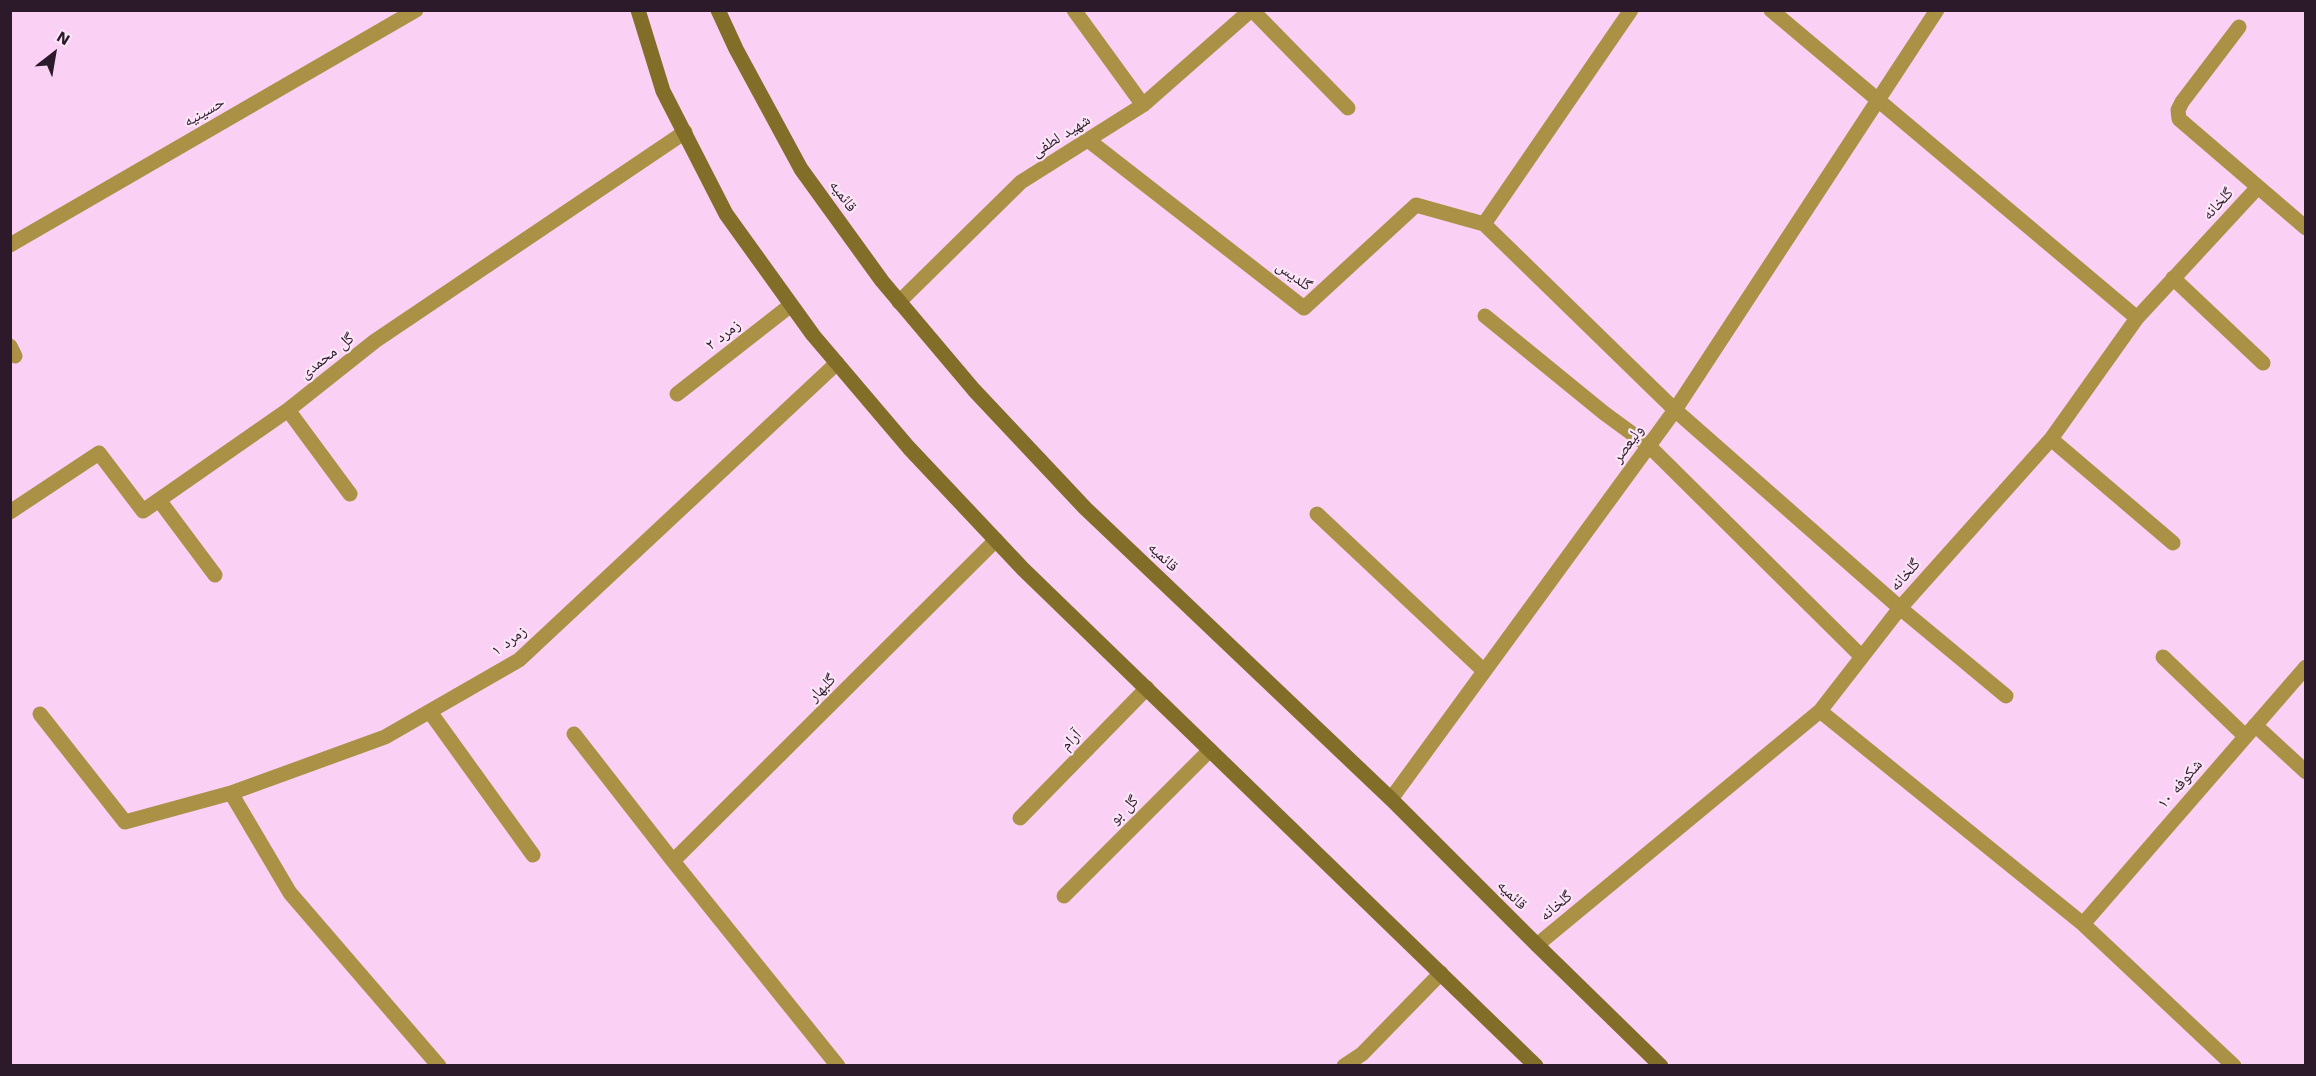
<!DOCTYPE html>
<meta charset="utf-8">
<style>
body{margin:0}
#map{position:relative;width:2316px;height:1076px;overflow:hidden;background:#fad1f4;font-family:"Work Sans",sans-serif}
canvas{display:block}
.frame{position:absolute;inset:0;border:12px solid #2c1a2a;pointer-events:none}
.north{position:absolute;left:24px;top:24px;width:60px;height:60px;-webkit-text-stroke:4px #fbe6f7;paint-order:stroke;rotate:31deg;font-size:16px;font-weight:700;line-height:24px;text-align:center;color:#2c1a2a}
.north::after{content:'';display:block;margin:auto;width:21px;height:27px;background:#2c1a2a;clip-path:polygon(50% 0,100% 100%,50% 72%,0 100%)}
</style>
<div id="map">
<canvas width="2316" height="1076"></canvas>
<div class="frame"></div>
<div class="north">N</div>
</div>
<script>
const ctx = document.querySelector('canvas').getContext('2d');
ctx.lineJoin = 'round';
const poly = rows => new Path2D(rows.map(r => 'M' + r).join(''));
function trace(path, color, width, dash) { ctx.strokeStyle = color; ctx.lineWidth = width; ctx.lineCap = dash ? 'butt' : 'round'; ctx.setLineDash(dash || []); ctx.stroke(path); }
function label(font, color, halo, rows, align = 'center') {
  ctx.font = font + ' "Work Sans","Noto Naskh Arabic",sans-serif'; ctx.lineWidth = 4.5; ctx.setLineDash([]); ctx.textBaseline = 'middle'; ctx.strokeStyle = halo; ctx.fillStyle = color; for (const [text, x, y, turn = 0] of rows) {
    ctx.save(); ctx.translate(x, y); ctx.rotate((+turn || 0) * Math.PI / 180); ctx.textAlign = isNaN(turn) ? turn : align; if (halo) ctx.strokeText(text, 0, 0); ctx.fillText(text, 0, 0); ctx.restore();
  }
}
trace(poly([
 [1074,10,1143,105],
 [1252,10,1348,108],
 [1631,10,1484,224,1675,410,1900,608,2006,696],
 [1771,10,2137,318],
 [2239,27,2182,102,2178,110,2179,119,2306,228],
 [1088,140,1304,308,1416,205,1484,224],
 [10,245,416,10],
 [2173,278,2263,363],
 [899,302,1021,182,1143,105,1251,10],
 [1485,316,1604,413,1649,446,1861,656],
 [10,346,15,356],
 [677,394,791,305],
 [288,410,350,494],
 [2051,439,2173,543],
 [159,500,215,575],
 [10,512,99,453,143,511,288,410,375,341,685,132],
 [1317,514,1484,671],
 [2163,657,2245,736],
 [1820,711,2083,924,2234,1066],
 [430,712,533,855],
 [40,714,125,822,231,793,385,737,519,660,837,363],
 [2255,725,2306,772],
 [574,734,673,861,838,1066],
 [231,793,290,893,439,1066],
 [1391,799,1675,410,1937,10],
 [1020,818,1147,688],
 [673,861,996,540],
 [1064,896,1210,750],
 [2083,924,2306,667],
 [1537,945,1820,711,1900,608,2051,439,2137,318,2258,187],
 [1344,1066,1362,1054,1441,973]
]), '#aa9146', 15);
trace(poly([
 [638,10,663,91,726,214,813,335,909,448,1023,569,1536,1066],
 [718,10,736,49,801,169,882,281,974,390,1085,508,1391,799,1537,945,1661,1066]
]), '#826d29', 15);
label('16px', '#2c1a2a', '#fbe6f7', [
 ["حسینیه",204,112,-30],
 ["شهید لطفی",1061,136,-32],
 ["قائمیه",843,196,54],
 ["گلخانه",2218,204,-47],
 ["گلدیس",1294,276,36],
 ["زمرد ۲",723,335,-38],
 ["گل محمدی",327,356,-38],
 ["ولیعصر",1628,444,-54],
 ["قائمیه",1163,557,44],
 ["گلخانه",1905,575,-48],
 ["زمرد ۱",509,641,-37],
 ["گلبهار",822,688,-45],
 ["آرام",1071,740,-46],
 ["شکوفه ۱۰",2180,784,-49],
 ["گل بو",1124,810,-45],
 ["قائمیه",1512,895,45],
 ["گلخانه",1556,906,-40]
]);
</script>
